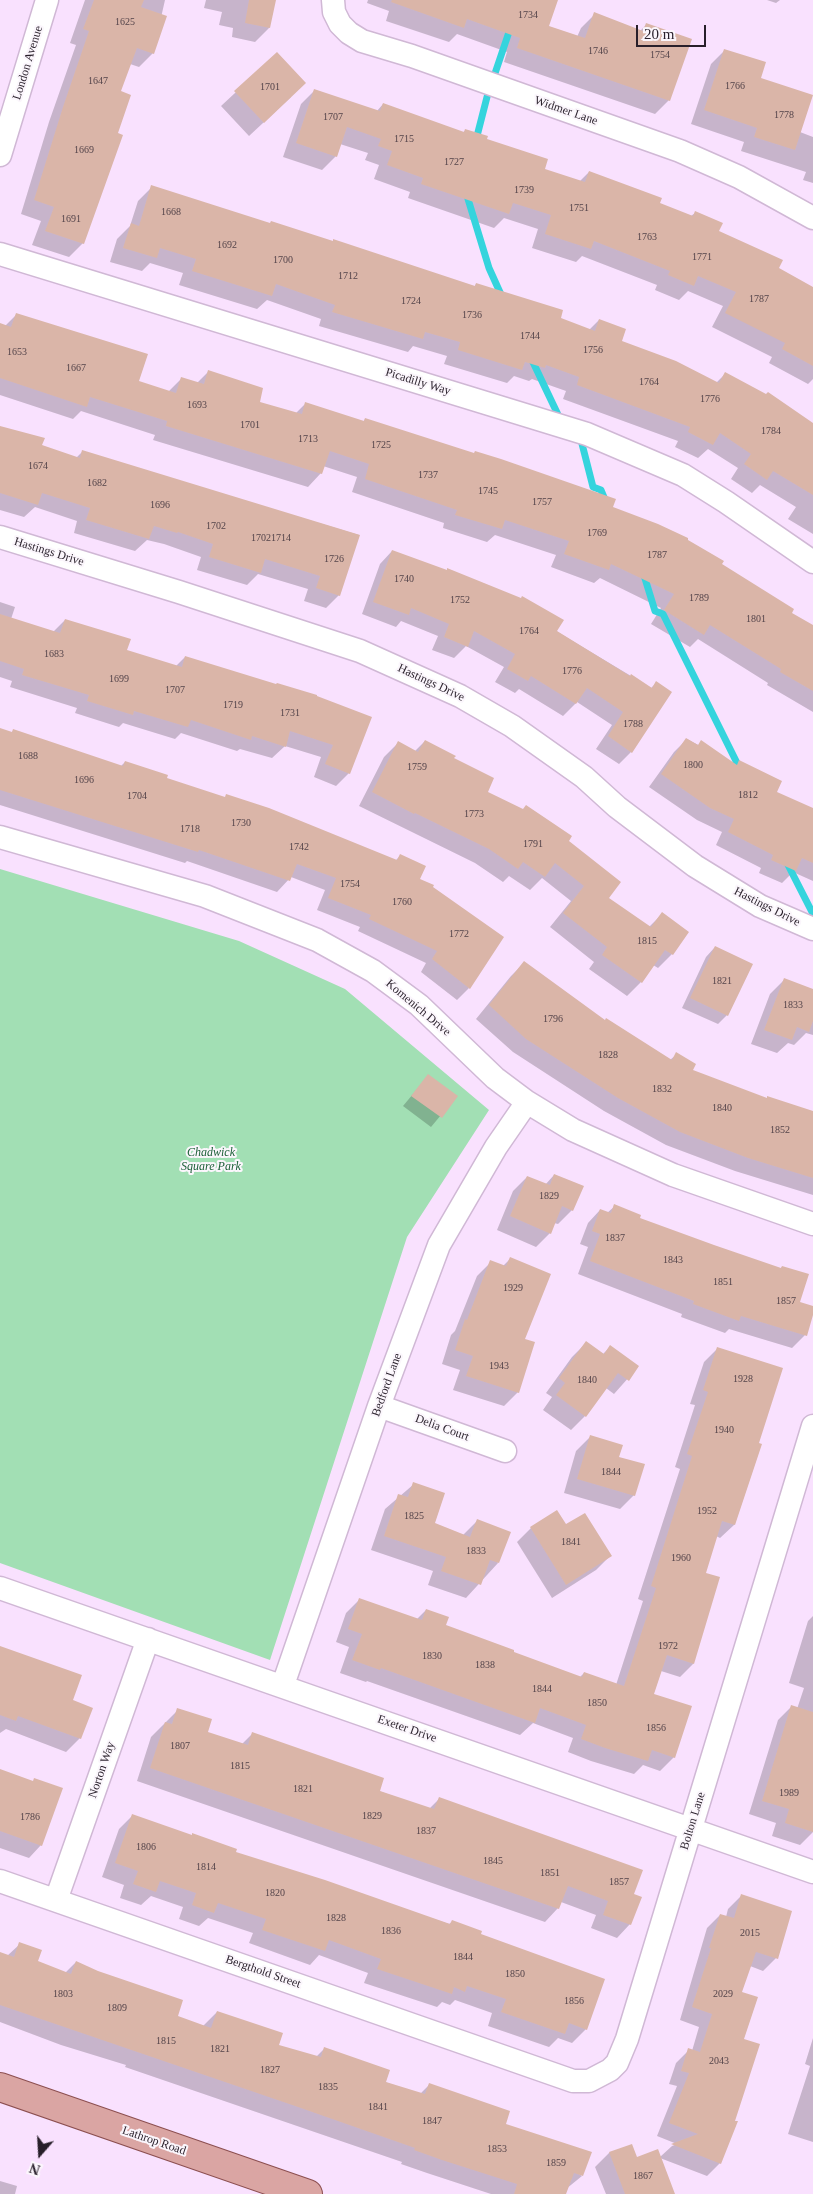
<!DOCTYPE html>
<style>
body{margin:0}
#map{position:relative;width:813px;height:2194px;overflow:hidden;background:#f9e1fe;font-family:Georgia,serif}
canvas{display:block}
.north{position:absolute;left:15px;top:2129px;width:50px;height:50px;-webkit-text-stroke:4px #fbf6fc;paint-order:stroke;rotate:199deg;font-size:14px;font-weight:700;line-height:20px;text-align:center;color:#281f2a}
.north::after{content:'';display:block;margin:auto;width:18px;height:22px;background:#281f2a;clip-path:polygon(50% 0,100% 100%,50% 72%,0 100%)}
.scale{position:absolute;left:636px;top:25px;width:70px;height:22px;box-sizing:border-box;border:2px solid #281f2a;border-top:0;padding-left:6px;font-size:15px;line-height:18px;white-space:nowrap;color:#281f2a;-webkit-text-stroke:4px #fbf6fc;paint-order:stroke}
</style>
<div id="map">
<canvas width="813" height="2194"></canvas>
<div class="north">N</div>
<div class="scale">20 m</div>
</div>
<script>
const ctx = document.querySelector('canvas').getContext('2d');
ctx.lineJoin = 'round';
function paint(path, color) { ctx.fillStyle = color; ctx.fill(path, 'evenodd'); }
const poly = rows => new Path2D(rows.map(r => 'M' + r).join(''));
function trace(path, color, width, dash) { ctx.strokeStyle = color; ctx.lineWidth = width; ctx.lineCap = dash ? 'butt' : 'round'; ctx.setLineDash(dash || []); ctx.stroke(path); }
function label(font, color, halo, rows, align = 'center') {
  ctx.font = font + ' Georgia,serif'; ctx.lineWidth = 4; ctx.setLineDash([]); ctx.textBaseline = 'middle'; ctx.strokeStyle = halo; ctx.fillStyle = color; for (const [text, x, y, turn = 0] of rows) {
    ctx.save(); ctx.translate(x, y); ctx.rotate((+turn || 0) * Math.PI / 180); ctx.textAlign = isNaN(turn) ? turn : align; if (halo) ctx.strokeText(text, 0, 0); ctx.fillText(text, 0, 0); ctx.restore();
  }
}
paint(poly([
 [0,869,239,941,345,989,489,1110,407,1237,270,1660,0,1563]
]), '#a2dfb4');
paint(poly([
 [85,0,165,0,153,53,139,67,130,64,120,92,83,243,69,257,32,245,41,221,21,214,49,122,76,45,70,43],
 [206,0,274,0,269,28,255,42,232,37,233,28,219,25,222,12,204,8],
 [368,0,557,0,547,27,577,37,581,28,595,14,640,31,646,25,669,100,655,114,504,62,507,52,457,34,449,42,386,21,389,11,367,3],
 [767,0,780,0,776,3],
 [725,50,759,79,800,132,813,137,813,183,803,180,806,172,741,151,744,142,691,124,711,64],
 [277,54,291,97,249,136,221,106],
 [315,90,377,111,383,104,462,133,466,130,544,170,580,181,589,172,659,204,691,216,695,213,718,231,777,269,813,288,813,379,808,384,769,363,772,357,712,327,723,306,688,291,679,300,655,290,657,285,582,256,576,262,532,248,538,229,504,218,494,228,408,198,410,192,374,179,379,165,365,160,368,153,340,144,336,156,322,170,283,157,301,104],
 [152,187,474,287,476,284,589,330,599,320,620,342,716,383,725,374,813,434,813,534,788,519,796,507,760,485,752,493,731,479,738,468,708,449,698,458,675,447,678,441,563,399,566,391,532,379,529,381,514,376,507,383,444,364,447,356,413,346,408,352,319,326,321,319,267,300,257,309,179,285,183,273,150,263,142,271,110,262,117,239,130,226,138,201],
 [16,315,137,382,168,392,182,378,197,383,208,372,258,402,295,414,306,403,363,422,365,419,612,508,686,540,790,613,813,626,813,712,767,685,768,683,698,639,690,647,651,624,661,608,600,578,594,583,551,567,556,555,495,535,487,542,443,528,444,523,352,492,357,477,323,466,321,473,308,487,153,440,155,435,81,411,73,419,0,395,0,324,5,326],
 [0,427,41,446,76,458,82,452,359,535,339,595,326,608,304,601,308,589,258,574,247,585,197,570,201,557,164,544,147,540,135,551,74,533,77,521,35,507,24,517,0,510],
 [392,551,556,631,651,688,656,683,631,752,619,764,596,749,612,725,577,702,563,716,519,689,515,693,495,682,504,667,466,646,454,658,432,650,438,636,401,621,396,627,362,614,380,564],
 [0,602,15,607,11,619,53,632,65,620,126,651,176,666,185,657,276,686,316,696,349,773,336,786,314,777,321,757,285,746,272,758,240,749,237,751,181,733,175,739,123,723,119,727,75,713,77,708,10,687,12,681,0,677],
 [0,729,11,733,13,731,121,766,125,762,165,779,395,861,400,856,418,879,469,988,457,1000,421,972,426,963,358,931,360,927,317,910,325,890,291,877,277,892,187,861,185,863,0,805],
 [687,739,736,765,739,762,775,793,813,809,813,881,793,872,782,883,759,873,761,868,716,845,722,832,697,820,649,787,674,752],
 [425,741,453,759,486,792,568,842,607,898,649,927,662,914,688,932,672,954,658,968,653,965,641,982,627,996,589,969,594,962,550,927,571,901,542,878,530,890,509,876,503,882,475,863,359,806,384,757,398,743,415,751],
 [715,947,727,1015,718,1024,682,1008,706,957],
 [524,963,604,1021,670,1060,677,1054,691,1070,813,1117,813,1195,735,1171,666,1145,604,1111,513,1052,476,1019,511,976],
 [784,980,813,991,813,1035,806,1033,794,1045,788,1043,777,1053,751,1044,770,994],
 [428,1076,456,1097,431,1127,403,1106],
 [554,1175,572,1210,558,1224,554,1223,550,1233,536,1247,497,1230,513,1191,527,1177,545,1185],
 [615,1206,638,1219,780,1269,782,1267,799,1303,813,1307,805,1335,792,1348,729,1329,725,1333,681,1317,682,1314,578,1274,588,1247,580,1244,588,1223,600,1210,607,1213],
 [510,1259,524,1340,518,1392,504,1406,453,1390,460,1370,442,1364,451,1335,455,1331,477,1276,491,1262,503,1266],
 [586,1343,602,1355,610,1347,638,1367,614,1394,606,1388,585,1416,571,1430,543,1410,552,1397,546,1393,572,1357],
 [717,1349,758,1444,760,1445,734,1525,720,1538,716,1536,704,1573,693,1664,680,1677,661,1671,653,1694,674,1757,660,1771,643,1765,634,1774,591,1761,568,1752,573,1738,533,1723,520,1735,367,1681,366,1682,340,1673,349,1647,336,1642,346,1613,359,1600,416,1620,426,1610,444,1626,512,1652,580,1677,584,1673,616,1685,643,1601,638,1599,680,1469,675,1467,695,1405,690,1404,704,1362],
 [590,1437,618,1457,634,1495,620,1509,564,1493,576,1451],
 [414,1484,433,1524,463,1535,477,1521,498,1563,466,1598,428,1585,433,1571,371,1550,385,1509],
 [566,1526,610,1556,596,1570,552,1598,517,1542,531,1528],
 [813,1616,813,1832,800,1845,772,1836,776,1823,749,1814,778,1720,791,1707,797,1709,804,1688,789,1683,808,1621],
 [0,1651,71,1701,80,1738,66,1752,6,1729,0,1733],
 [178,1710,206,1733,241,1745,252,1734,379,1791,429,1809,439,1799,633,1894,630,1924,617,1938,591,1928,596,1915,561,1902,558,1908,545,1922,137,1781,151,1737],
 [0,1771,32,1782,41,1845,29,1858,0,1848],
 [133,1815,235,1853,449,1924,452,1922,479,1935,586,2029,572,2043,558,2038,549,2047,488,2026,492,2013,455,2000,450,2005,442,2002,437,2007,364,1983,368,1973,319,1955,310,1965,249,1943,253,1933,208,1918,199,1926,179,1919,183,1907,151,1896,141,1905,120,1898,124,1885,102,1877,119,1829],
 [741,1896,776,1958,763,1971,750,1966,741,1992,742,2040,720,2163,707,2176,660,2158,674,2194,606,2194,595,2167,609,2153,631,2145,636,2159,660,2157,672,2146,677,2144,657,2136,677,2086,669,2084,676,2063,689,2050,692,2051,699,2027,680,2020,707,1928,720,1915,726,1917,728,1909],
 [20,1944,37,1962,65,1973,76,1962,176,2017,203,2026,217,2012,278,2046,316,2057,324,2049,385,2082,420,2094,429,2085,505,2125,582,2176,566,2189,565,2194,491,2194,427,2173,401,2164,402,2162,125,2067,126,2065,61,2045,0,2022,0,1953,7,1956],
 [813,2038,813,2142,788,2134,810,2066,805,2064],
 [0,2181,17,2186,15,2194,0,2194]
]), '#0003');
trace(poly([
 [476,140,487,97,511,26],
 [470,191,468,199,489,268,503,299],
 [531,358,561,421],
 [580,436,593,487,601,490,606,502],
 [643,572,655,611,663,614,741,771],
 [786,861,813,914]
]), '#35d4dd', 7);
paint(poly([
 [94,0,144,0,141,7,167,16,154,54,137,48,121,91,131,95,118,133,123,135,84,244,45,231,54,207,34,200,63,107,89,31,83,29],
 [249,0,276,0,270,28,245,23],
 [392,0,558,0,549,26,585,38,594,12,643,31,646,23,692,39,670,101,517,48,520,38,467,19,464,28,391,2],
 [724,49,766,62,761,78,813,95,795,150,754,137,757,128,704,110],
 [277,52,306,83,264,123,234,91],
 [314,89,380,111,383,103,464,132,465,129,488,136,487,139,548,159,545,169,585,182,589,171,662,198,660,203,693,216,695,211,723,223,719,231,783,260,779,268,813,287,813,366,782,349,785,343,725,313,736,292,698,276,694,286,668,275,670,271,594,241,591,249,545,234,551,215,513,203,509,214,421,184,423,178,387,165,392,151,378,146,381,139,347,127,337,157,296,143],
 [151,185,270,223,271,221,333,241,333,239,475,286,476,283,563,310,561,318,595,331,599,319,626,329,622,341,676,361,719,383,725,372,766,394,768,392,813,423,813,495,773,471,767,480,744,464,751,454,720,433,713,445,688,432,690,427,577,385,579,377,546,365,545,368,525,362,522,370,458,350,460,342,425,332,423,339,332,312,335,305,276,284,272,296,192,271,196,259,160,248,157,258,123,248,131,223,139,226],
 [16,313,148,354,139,381,176,393,181,377,204,384,208,370,263,388,260,402,302,414,305,402,364,421,365,418,474,453,475,451,501,459,616,499,613,507,658,524,688,538,688,540,724,561,722,564,794,609,792,613,813,625,813,691,780,672,781,669,710,625,704,635,664,610,674,594,611,564,609,570,564,554,569,541,505,520,502,529,455,515,457,510,365,479,369,464,330,451,322,474,166,426,167,421,90,397,87,407,0,378,0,323,11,327],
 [0,426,45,438,42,445,80,458,82,450,360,535,340,596,316,588,320,576,265,559,261,573,209,557,213,544,178,532,177,533,154,526,149,539,86,520,90,508,42,493,38,505,0,493],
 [392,550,447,570,447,568,521,598,522,596,564,620,557,631,630,676,631,674,652,688,656,681,672,692,632,753,608,736,623,712,587,688,576,704,531,676,528,681,507,669,515,654,474,631,468,647,444,637,449,624,411,608,409,615,373,602],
 [0,614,60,633,65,619,131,639,127,650,182,667,185,656,276,684,277,683,317,695,317,696,372,717,350,774,325,764,333,745,290,731,286,747,252,736,251,740,191,720,188,727,134,711,133,715,87,701,89,695,22,675,24,669,0,661],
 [0,728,12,732,13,729,123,766,125,761,168,775,167,778,225,797,226,794,269,808,397,860,400,854,426,866,420,879,434,885,433,887,504,937,470,989,432,959,437,951,369,919,371,915,328,898,336,878,297,864,290,881,199,850,198,852,0,790],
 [686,738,698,745,701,740,737,765,739,760,782,781,777,792,813,808,813,863,802,858,796,871,771,860,773,855,728,832,734,819,710,808,661,774],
 [425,740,456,756,454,758,494,778,488,792,523,809,526,805,572,836,569,841,621,882,609,898,651,927,662,912,689,932,673,955,665,950,642,983,602,955,607,947,563,913,584,886,555,863,545,877,523,862,518,869,489,849,415,813,414,814,372,792,398,741,418,752],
 [715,946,753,964,728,1016,690,998],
 [524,961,605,1020,606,1018,672,1060,676,1052,696,1064,693,1070,767,1098,767,1096,813,1111,813,1178,748,1158,680,1132,618,1098,526,1039,489,1005],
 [784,978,813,989,813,1021,809,1032,797,1027,792,1040,764,1030],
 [428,1074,458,1096,442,1118,411,1096],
 [554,1174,584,1186,573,1211,562,1206,551,1234,510,1216,527,1176,550,1185],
 [614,1204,641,1215,640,1218,714,1245,781,1268,782,1266,809,1274,800,1302,813,1306,813,1315,807,1336,741,1316,739,1321,693,1304,694,1301,590,1261,600,1234,592,1231,600,1209,611,1213],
 [510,1257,551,1274,525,1339,535,1342,519,1393,466,1376,473,1356,455,1350,465,1319,467,1320,490,1260,506,1266],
 [586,1341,604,1354,610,1345,639,1366,629,1381,618,1373,586,1417,556,1395,565,1383,559,1378],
 [717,1347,783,1368,759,1443,762,1444,735,1525,722,1521,706,1573,720,1577,694,1664,667,1655,654,1694,692,1706,675,1758,652,1750,648,1761,605,1748,581,1739,586,1725,540,1708,535,1723,381,1668,380,1670,352,1660,362,1634,348,1629,359,1598,422,1620,426,1609,449,1617,446,1625,514,1650,514,1652,582,1677,584,1672,624,1686,656,1588,651,1586,692,1456,687,1454,708,1392,703,1390],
 [590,1435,623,1445,619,1457,645,1464,635,1496,577,1479],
 [413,1482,445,1493,435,1523,470,1537,477,1519,511,1532,499,1563,490,1560,481,1585,441,1571,446,1557,384,1536,398,1494,408,1497],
 [557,1510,566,1524,585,1513,612,1556,566,1585,530,1527],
 [0,1646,82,1675,73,1700,93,1708,81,1739,18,1716,16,1721,0,1715],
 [791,1705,813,1712,813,1832,785,1823,789,1809,762,1801],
 [177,1708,212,1719,208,1732,248,1745,252,1732,384,1778,380,1791,434,1809,439,1797,643,1870,634,1894,642,1897,631,1925,603,1915,608,1901,568,1886,559,1909,150,1768,165,1722,172,1724],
 [0,1769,33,1781,34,1778,63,1788,42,1846,0,1831],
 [132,1814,192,1835,192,1833,237,1849,236,1852,325,1880,450,1924,452,1920,482,1931,481,1934,605,1979,587,2030,569,2023,565,2034,501,2012,506,1999,467,1986,465,1992,454,1987,452,1994,377,1969,381,1959,329,1940,325,1951,262,1930,266,1919,218,1903,214,1913,192,1905,196,1893,160,1881,156,1892,133,1884,138,1871,115,1863],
 [741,1894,792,1911,778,1959,756,1952,742,1992,758,1997,744,2039,760,2044,735,2121,738,2121,721,2164,671,2144,698,2134,669,2123,689,2073,681,2071,688,2048,700,2052,712,2014,692,2007,711,1948,709,1948,720,1914,734,1918],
 [19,1942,42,1950,38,1961,71,1974,76,1961,98,1971,183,2000,178,2016,211,2028,217,2011,283,2033,279,2045,321,2057,324,2047,390,2070,386,2082,425,2094,429,2083,510,2111,506,2124,592,2152,583,2176,574,2173,566,2194,514,2194,517,2184,442,2160,414,2150,415,2148,298,2107,0,2005,0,1952,14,1957],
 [632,2144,637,2157,658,2149,675,2194,625,2194,609,2152]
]), '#dab5a8');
const minor = poly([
 [333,0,334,12,340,24,349,33,362,41,412,56,680,151,739,177,813,218],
 [0,155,47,0],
 [0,254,587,434,683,475,726,502,813,562],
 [0,537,179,592,360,651,460,696,512,726,584,777,617,807,695,866,760,906,813,929],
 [0,837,205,896,317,940,373,971,419,1005,495,1078,527,1102,573,1130,673,1175,813,1224],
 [379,1406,505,1451],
 [0,1588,813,1872],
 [283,1685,379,1406,439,1245,496,1147,527,1102],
 [0,1881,573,2081,589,2081,610,2070,617,2063,627,2039,813,1426],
 [56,1900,148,1639]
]);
const major = poly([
 [0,2087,308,2194]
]);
trace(minor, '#d0b8d5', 25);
trace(major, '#8c4f50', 30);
trace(minor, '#fff', 22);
trace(major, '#daa5a3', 28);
label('10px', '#54444a', null, [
 ["1734",528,15],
 ["1625",125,22],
 ["1746",598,51],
 ["1754",660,55],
 ["1647",98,81],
 ["1766",735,86],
 ["1701",270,87],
 ["1778",784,115],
 ["1707",333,117],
 ["1715",404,139],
 ["1669",84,150],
 ["1727",454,162],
 ["1739",524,190],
 ["1751",579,208],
 ["1668",171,212],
 ["1691",71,219],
 ["1763",647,237],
 ["1692",227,245],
 ["1771",702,257],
 ["1700",283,260],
 ["1712",348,276],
 ["1787",759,299],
 ["1724",411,301],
 ["1736",472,315],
 ["1744",530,336],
 ["1756",593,350],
 ["1653",17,352],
 ["1667",76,368],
 ["1764",649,382],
 ["1776",710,399],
 ["1693",197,405],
 ["1701",250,425],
 ["1784",771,431],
 ["1713",308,439],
 ["1725",381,445],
 ["1674",38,466],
 ["1737",428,475],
 ["1682",97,483],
 ["1745",488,491],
 ["1757",542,502],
 ["1696",160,505],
 ["1702",216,526],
 ["1769",597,533],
 ["17021714",271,538],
 ["1787",657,555],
 ["1726",334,559],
 ["1740",404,579],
 ["1789",699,598],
 ["1752",460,600],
 ["1801",756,619],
 ["1764",529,631],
 ["1683",54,654],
 ["1776",572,671],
 ["1699",119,679],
 ["1707",175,690],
 ["1719",233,705],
 ["1731",290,713],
 ["1788",633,724],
 ["1688",28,756],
 ["1800",693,765],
 ["1759",417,767],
 ["1696",84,780],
 ["1812",748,795],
 ["1704",137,796],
 ["1773",474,814],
 ["1730",241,823],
 ["1718",190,829],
 ["1791",533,844],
 ["1742",299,847],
 ["1754",350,884],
 ["1760",402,902],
 ["1772",459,934],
 ["1815",647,941],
 ["1821",722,981],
 ["1833",793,1005],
 ["1796",553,1019],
 ["1828",608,1055],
 ["1832",662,1089],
 ["1840",722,1108],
 ["1852",780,1130],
 ["1829",549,1196],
 ["1837",615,1238],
 ["1843",673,1260],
 ["1851",723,1282],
 ["1929",513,1288],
 ["1857",786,1301],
 ["1943",499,1366],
 ["1928",743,1379],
 ["1840",587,1380],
 ["1940",724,1430],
 ["1844",611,1472],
 ["1952",707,1511],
 ["1825",414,1516],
 ["1841",571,1542],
 ["1833",476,1551],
 ["1960",681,1558],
 ["1972",668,1646],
 ["1830",432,1656],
 ["1838",485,1665],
 ["1844",542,1689],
 ["1850",597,1703],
 ["1856",656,1728],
 ["1807",180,1746],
 ["1815",240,1766],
 ["1821",303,1789],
 ["1989",789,1793],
 ["1829",372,1816],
 ["1786",30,1817],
 ["1837",426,1831],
 ["1806",146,1847],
 ["1845",493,1861],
 ["1814",206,1867],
 ["1851",550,1873],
 ["1857",619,1882],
 ["1820",275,1893],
 ["1828",336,1918],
 ["1836",391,1931],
 ["2015",750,1933],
 ["1844",463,1957],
 ["1850",515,1974],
 ["1803",63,1994],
 ["2029",723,1994],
 ["1856",574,2001],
 ["1809",117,2008],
 ["1815",166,2041],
 ["1821",220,2049],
 ["2043",719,2061],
 ["1827",270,2070],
 ["1835",328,2087],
 ["1841",378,2107],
 ["1847",432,2121],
 ["1853",497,2149],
 ["1859",556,2163],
 ["1867",643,2176]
]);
label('12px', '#281f2a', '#fbf6fc', [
 ["London Avenue",28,63,-73],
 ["Widmer Lane",566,111,19],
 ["Picadilly Way",418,382,17],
 ["Hastings Drive",49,552,17],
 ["Hastings Drive",431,683,25],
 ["Hastings Drive",767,907,27],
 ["Komenich Drive",418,1008,40],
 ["Bedford Lane",387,1385,-70],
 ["Delia Court",442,1428,20],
 ["Exeter Drive",407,1729,19],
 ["Norton Way",102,1770,-71],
 ["Bolton Lane",693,1821,-73],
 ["Bergthold Street",263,1972,19],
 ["Lathrop Road",154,2141,19]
]);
label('italic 12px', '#1d6038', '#fbf6fc', [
 ["Chadwick",211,1153],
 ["Square Park",211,1167]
]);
</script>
